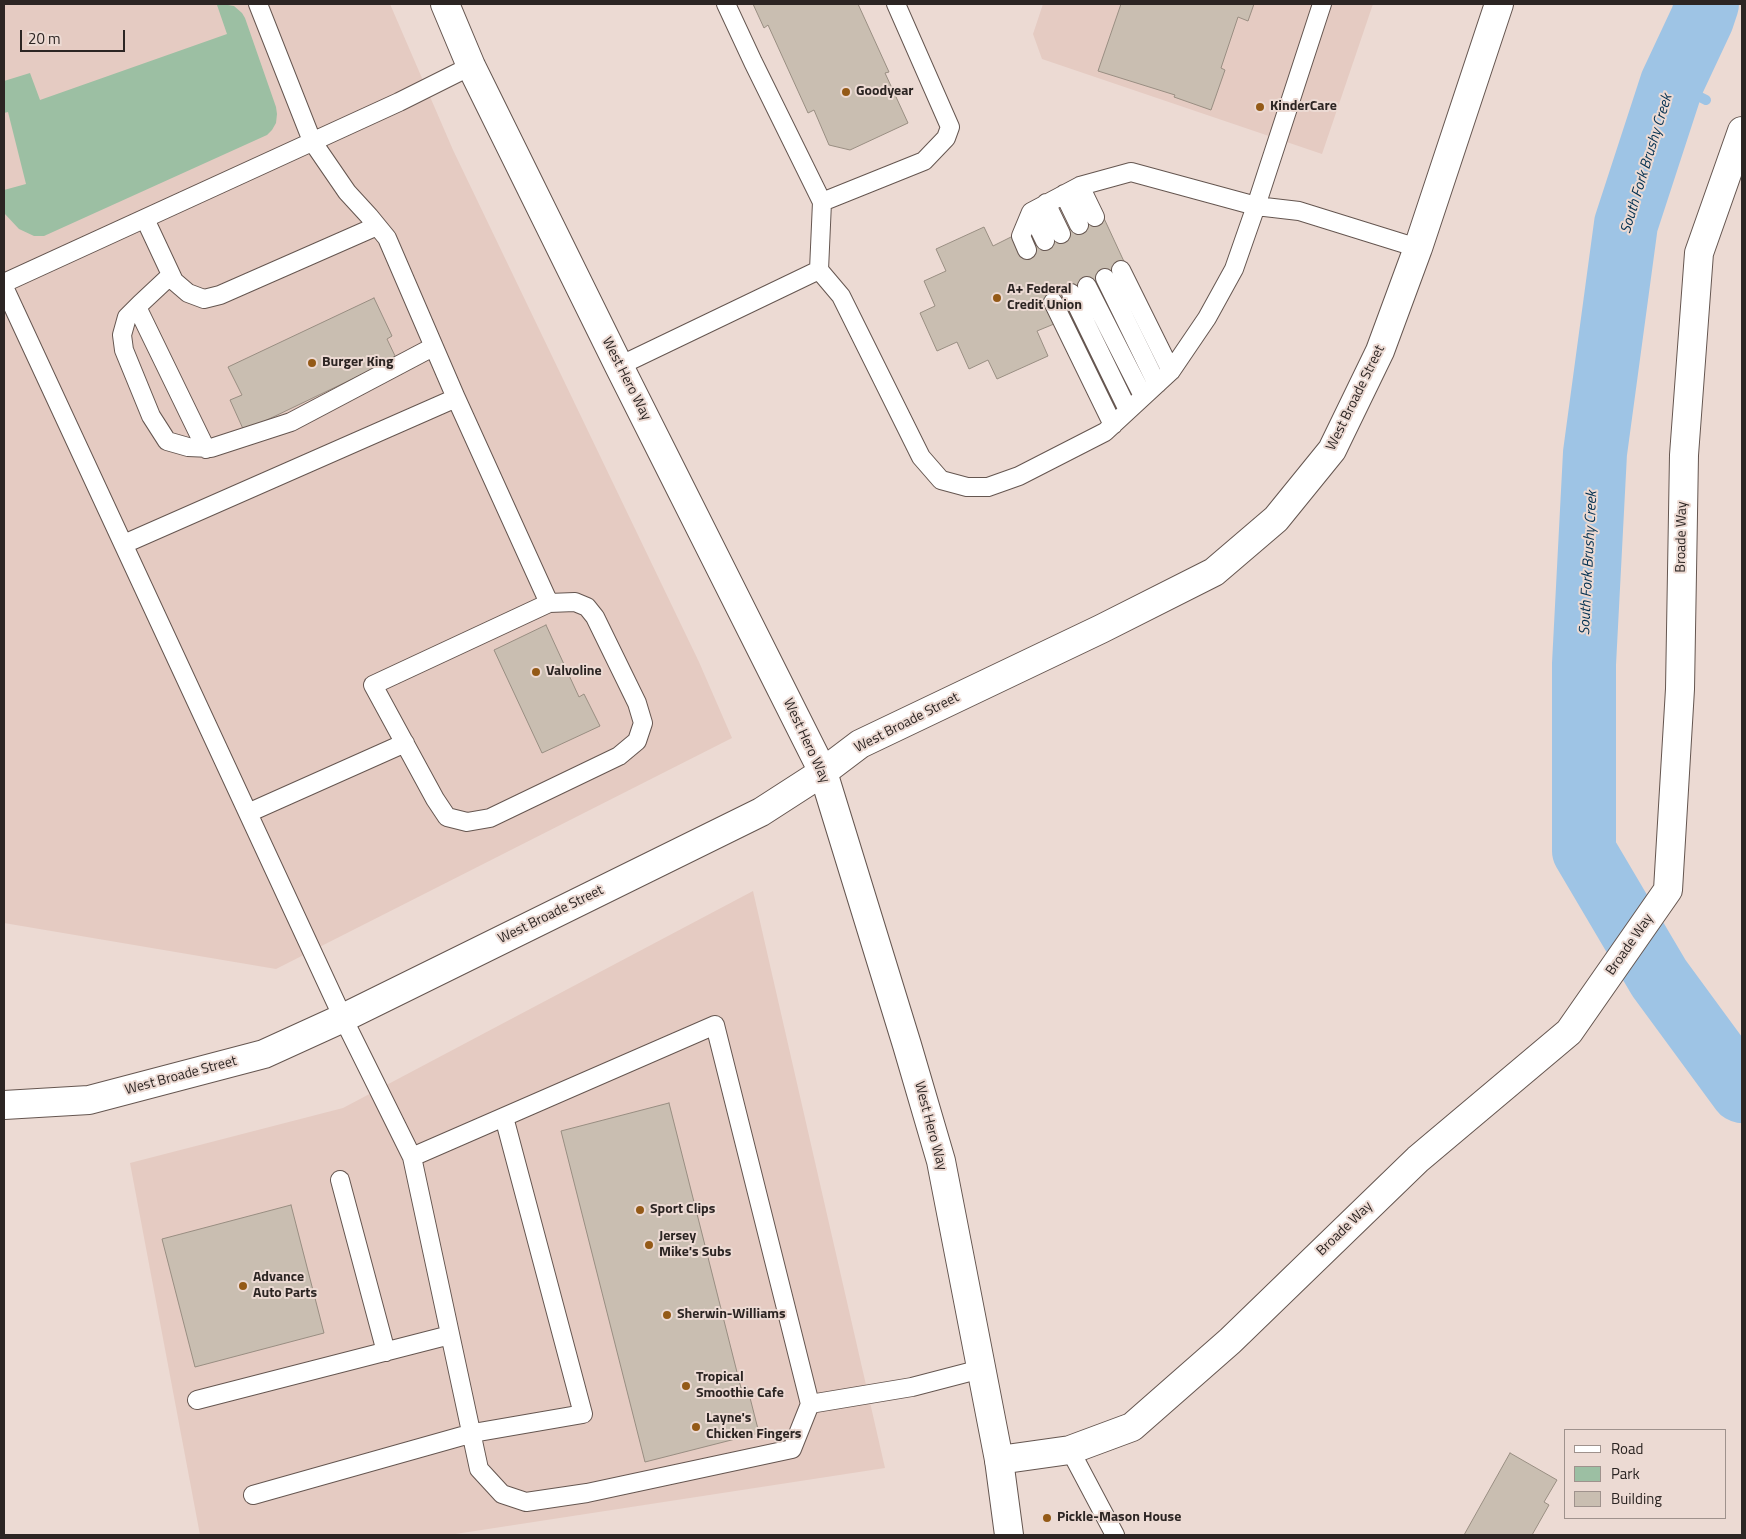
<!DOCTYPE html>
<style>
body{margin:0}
#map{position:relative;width:1746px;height:1539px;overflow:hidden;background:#ecdad3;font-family:"Titillium Web",sans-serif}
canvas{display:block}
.frame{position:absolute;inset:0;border:5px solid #2c2523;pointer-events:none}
.legend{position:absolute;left:1564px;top:1429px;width:162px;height:90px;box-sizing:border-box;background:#ecdad3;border:1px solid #9f928d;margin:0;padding:6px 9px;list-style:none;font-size:15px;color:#2c2523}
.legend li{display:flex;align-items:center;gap:10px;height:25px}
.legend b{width:25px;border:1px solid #9f928d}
.scale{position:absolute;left:20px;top:30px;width:105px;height:22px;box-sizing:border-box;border:2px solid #2c2523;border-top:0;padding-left:6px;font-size:15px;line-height:18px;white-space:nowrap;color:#2c2523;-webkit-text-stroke:4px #ecdad3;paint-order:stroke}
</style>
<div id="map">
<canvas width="1746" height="1539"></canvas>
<div class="frame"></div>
<ul class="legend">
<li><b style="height:6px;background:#fff"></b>Road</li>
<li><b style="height:14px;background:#9cbfa3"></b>Park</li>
<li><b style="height:14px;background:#c9beb1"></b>Building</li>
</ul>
<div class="scale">20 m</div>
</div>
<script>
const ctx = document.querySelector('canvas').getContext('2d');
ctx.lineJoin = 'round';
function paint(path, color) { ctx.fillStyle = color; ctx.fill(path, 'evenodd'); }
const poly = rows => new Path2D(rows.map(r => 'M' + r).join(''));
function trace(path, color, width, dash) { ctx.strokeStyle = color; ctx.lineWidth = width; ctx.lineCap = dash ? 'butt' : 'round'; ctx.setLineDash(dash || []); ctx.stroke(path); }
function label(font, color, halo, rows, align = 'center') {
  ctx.font = font + ' "Titillium Web",sans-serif'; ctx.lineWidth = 4; ctx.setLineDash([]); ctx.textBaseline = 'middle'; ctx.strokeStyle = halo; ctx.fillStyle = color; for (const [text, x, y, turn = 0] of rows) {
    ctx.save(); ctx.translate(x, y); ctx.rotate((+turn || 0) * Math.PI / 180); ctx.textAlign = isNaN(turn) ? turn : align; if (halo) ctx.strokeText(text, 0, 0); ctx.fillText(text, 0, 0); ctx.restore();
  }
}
paint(poly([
 [4,4,390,4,453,150,699,662,732,738,276,969,4,923],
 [1043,4,1373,4,1322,154,1042,59,1033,34],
 [753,891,885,1468,449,1535,200,1535,130,1163,343,1108]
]), '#e5cbc2');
paint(poly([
 [217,5,228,5,234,6,242,13,245,18,276,107,277,114,276,123,272,130,267,135,44,236,34,236,19,229,4,213,4,190,26,184,8,112,4,113,4,81,30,73,40,100,227,34]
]), '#9cbfa3');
trace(poly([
 [1672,83,1706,100]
]), '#9ec4e5', 10);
trace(poly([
 [1707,4,1702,19,1672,83,1626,224,1595,453,1584,664,1584,851,1659,978,1742,1091]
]), '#9ec4e5', 64);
const building = poly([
 [753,4,858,4,889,72,885,73,908,123,850,150,829,145,814,110,808,113,768,25,764,28,753,4],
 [1121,4,1254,4,1248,21,1238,17,1221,68,1225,70,1211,110,1174,97,1175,95,1098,71,1121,4],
 [1102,214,1127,268,1046,305,1054,324,1037,331,1048,356,997,379,988,360,969,369,957,342,937,351,920,313,935,306,924,281,946,271,936,249,984,227,993,246,1013,236,1021,252,1102,214],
 [374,298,392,336,387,339,396,358,244,431,230,400,242,395,228,367,374,298],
 [546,625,579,697,584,694,600,726,542,753,494,650,546,625],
 [669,1103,741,1388,747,1386,759,1433,645,1462,561,1131,669,1103],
 [291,1205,324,1333,195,1367,162,1239,291,1205],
 [1510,1453,1557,1480,1544,1502,1549,1505,1532,1535,1464,1535,1510,1453]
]);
paint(building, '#c9beb1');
trace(building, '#998e82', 1);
const service = poly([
 [726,4,753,62,822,202,819,270],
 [1080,186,1095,217],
 [1064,194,1079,225],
 [822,202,924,161,946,138,950,127,896,4],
 [1046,203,1061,234],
 [1031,212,1045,241],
 [145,219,174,281,188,293,204,299,220,295,377,226],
 [1027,250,1021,236,1031,212,1080,186,1131,172,1256,206,1322,4],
 [1121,270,1171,371],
 [171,275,140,304,127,317,122,335,124,350,151,416,167,441,188,447,211,448,291,422,433,347],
 [1105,278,1157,384],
 [4,283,399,102,471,66],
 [1087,286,1143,396],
 [4,287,343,1018,412,1157,715,1025,810,1404,792,1449,587,1493,526,1502,502,1494,479,1469,412,1157],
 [1071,293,1128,410],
 [1053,302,1113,425],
 [137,307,206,449],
 [619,366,819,270,841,296,921,457,941,480,967,487,988,487,1019,476,1105,432,1171,371,1207,318,1234,269,1256,206,1299,211,1418,248],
 [456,398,549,603,575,602,587,607,595,617,637,703,643,723,637,741,619,756,490,818,467,822,447,817,435,799,373,685,549,603],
 [124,544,456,398,387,238,369,216,347,192,312,141,258,4],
 [248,813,405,743],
 [340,1180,386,1352],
 [197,1400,450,1335],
 [810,1404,912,1387,981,1369],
 [1070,1450,1115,1535],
 [253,1495,473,1433,583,1414,504,1117]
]);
const minor = poly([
 [4,1105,89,1100,264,1054,343,1018,761,812,823,772,860,744,1101,629,1214,572,1276,519,1332,450,1380,351,1418,248,1499,4],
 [999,1460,1070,1450,1132,1427,1230,1341,1418,1159,1569,1032,1668,890,1680,689,1684,455,1699,253,1742,131]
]);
const secondary = poly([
 [445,4,471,66,619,366,823,772,907,1045,941,1161,999,1460,1009,1535]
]);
trace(service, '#655650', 20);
trace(minor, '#655650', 30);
trace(secondary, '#655650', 30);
trace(service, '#fff', 18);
trace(minor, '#fff', 28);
trace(secondary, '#fff', 28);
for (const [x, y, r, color] of [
 [846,92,5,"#945a17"],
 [1260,107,5,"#945a17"],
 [997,298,5,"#945a17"],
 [312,363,5,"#945a17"],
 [536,672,5,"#945a17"],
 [640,1210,5,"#945a17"],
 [649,1245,5,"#945a17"],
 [243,1286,5,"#945a17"],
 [667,1315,5,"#945a17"],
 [686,1386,5,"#945a17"],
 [696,1427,5,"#945a17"],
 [1047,1518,5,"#945a17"]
]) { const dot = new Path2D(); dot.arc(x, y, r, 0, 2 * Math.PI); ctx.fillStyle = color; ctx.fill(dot); trace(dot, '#ecdad3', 2); }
label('bold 14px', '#2c2523', '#ecdad3', [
 ["Goodyear",856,92],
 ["KinderCare",1270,107],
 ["A+ Federal",1007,290],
 ["Credit Union",1007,306],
 ["Burger King",322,363],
 ["Valvoline",546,672],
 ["Sport Clips",650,1210],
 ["Jersey",659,1237],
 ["Mike's Subs",659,1253],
 ["Advance",253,1278],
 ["Auto Parts",253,1294],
 ["Sherwin-Williams",677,1315],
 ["Tropical",696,1378],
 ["Smoothie Cafe",696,1394],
 ["Layne's",706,1419],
 ["Chicken Fingers",706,1435],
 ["Pickle-Mason House",1057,1518]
], 'left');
label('14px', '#2c2523', '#ecdad3', [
 ["West Hero Way",626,379,63],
 ["West Broade Street",1356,398,-64],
 ["Broade Way",1682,537,-89],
 ["West Broade Street",907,723,-27],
 ["West Hero Way",806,741,65],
 ["West Broade Street",551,915,-26],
 ["Broade Way",1630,945,-55],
 ["West Broade Street",181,1076,-15],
 ["West Hero Way",930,1126,75],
 ["Broade Way",1345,1229,-44]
]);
label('italic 15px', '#023050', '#ecdad3', [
 ["South Fork Brushy Creek",1647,164,-73],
 ["South Fork Brushy Creek",1589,563,-87]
]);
</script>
